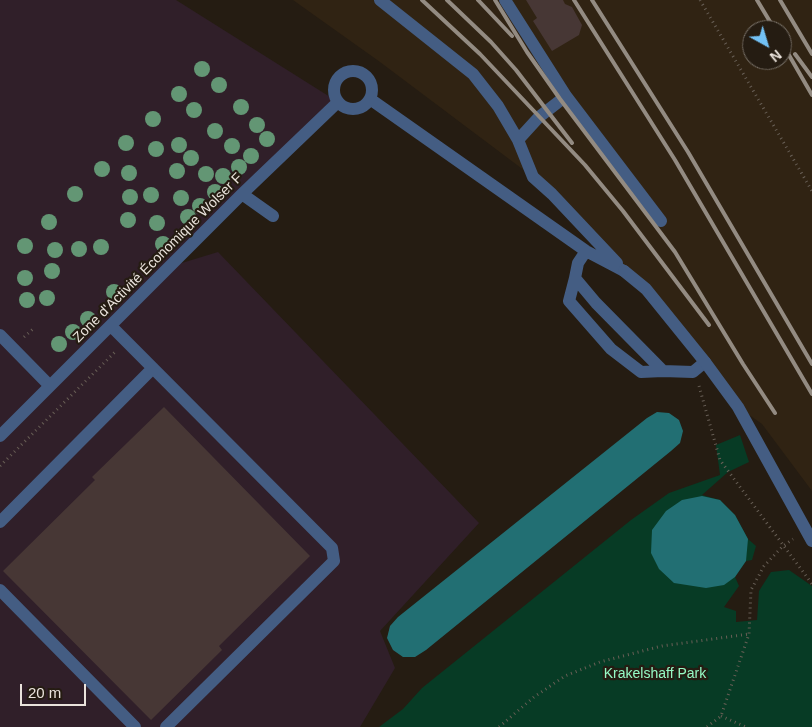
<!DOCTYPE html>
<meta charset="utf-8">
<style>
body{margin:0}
#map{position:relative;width:812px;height:727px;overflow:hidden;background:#251c12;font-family:Helvetica,sans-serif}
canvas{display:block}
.north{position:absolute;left:742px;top:20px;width:50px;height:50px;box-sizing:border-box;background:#251c12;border:1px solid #746c63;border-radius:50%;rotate:141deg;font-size:14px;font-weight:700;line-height:20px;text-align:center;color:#eae3dc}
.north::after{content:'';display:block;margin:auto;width:18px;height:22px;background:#73c1f5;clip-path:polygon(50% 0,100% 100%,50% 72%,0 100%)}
.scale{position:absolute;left:20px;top:684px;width:66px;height:22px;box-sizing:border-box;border:2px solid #eae3dc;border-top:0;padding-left:6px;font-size:15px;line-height:18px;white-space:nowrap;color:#eae3dc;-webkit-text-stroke:4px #251c12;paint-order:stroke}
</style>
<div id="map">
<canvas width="812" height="727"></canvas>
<div class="north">N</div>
<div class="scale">20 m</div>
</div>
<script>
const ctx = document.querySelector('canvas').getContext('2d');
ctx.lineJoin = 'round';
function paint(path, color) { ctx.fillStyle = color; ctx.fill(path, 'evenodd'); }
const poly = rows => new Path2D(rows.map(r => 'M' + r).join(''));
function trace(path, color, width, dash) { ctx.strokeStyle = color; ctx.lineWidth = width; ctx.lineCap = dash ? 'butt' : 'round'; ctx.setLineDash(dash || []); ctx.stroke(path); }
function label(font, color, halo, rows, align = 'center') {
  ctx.font = font + ' Helvetica,sans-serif'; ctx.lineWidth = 4.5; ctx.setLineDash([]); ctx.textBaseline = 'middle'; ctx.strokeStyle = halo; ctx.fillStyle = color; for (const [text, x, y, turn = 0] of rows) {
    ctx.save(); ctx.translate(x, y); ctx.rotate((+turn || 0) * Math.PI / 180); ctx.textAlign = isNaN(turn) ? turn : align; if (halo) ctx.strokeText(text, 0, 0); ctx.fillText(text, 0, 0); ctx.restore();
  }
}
paint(poly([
 [0,0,176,0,338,102,172,266,218,252,479,523,380,631,395,668,360,727,0,727]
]), '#301f29');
paint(poly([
 [293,0,812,0,812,491,762,424,738,407,705,362,533,177,380,62],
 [752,30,782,30,782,60,752,60]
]), '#302313');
paint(poly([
 [740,435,749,462,728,472,702,495,720,500,735,515,748,539,756,546,752,560,746,561,735,577,739,586,724,607,736,611,736,622,757,620,759,591,771,572,789,570,812,586,812,727,379,727,403,709,422,688,631,520,669,493,720,475,716,445]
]), '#073b25');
paint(poly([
 [657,412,669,413,679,420,683,431,680,443,671,451,426,650,415,657,403,657,393,650,387,638,390,626,398,617,647,418],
 [702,496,720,500,735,515,748,539,746,561,735,577,724,585,706,588,674,583,659,569,651,553,652,530,666,511,682,500]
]), '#226f73');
paint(poly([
 [526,0,563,0,565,4,572,7,582,25,579,35,552,51,533,21,537,18],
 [164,407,310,556,219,646,222,650,151,720,3,571,95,480,92,477]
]), '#473735');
trace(poly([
 [700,0,812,191],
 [24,337,33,329],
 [699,386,720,460,812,584],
 [0,466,115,352],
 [721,716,746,727],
 [499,727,534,697,565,676,600,662,662,646,749,634],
 [707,727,721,716,749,634,751,590,764,566,783,546,793,539]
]), '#685f56', 3, [1, 4]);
trace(poly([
 [380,0,473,74,498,106,518,140],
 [505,0,566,96,661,221],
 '334 90a19 19 0 1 1 38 0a19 19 0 1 1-38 0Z',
 [566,96,539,117,518,140,533,177,552,194,617,263],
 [370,99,586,251,624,271],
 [242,194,273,216],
 [575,278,578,263,586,251],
 [111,326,332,548,334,561,166,727],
 [0,335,50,386],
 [663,371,596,303,575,278,569,301,611,349,641,372,663,371,693,372,705,362],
 [0,436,242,194,338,102],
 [0,522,153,368],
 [0,590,135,727]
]), '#445d83', 12);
trace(poly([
 [624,271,646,289,705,362,738,407,812,541]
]), '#445d83', 12);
trace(poly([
 [422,0,480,54,585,165,623,211,709,325],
 [447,0,491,42,516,70,572,143],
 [478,0,512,36],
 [495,0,527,52,560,99,675,252,743,364,775,413],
 [574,0,675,160,812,394],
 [592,0,688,152,812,364],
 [757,0,775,30],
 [780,0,812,54],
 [782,43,812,95],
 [795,54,812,77]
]), '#938b82', 4);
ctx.fillStyle = '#639674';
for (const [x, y] of [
 [202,69],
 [219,85],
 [179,94],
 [241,107],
 [194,110],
 [153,119],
 [257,125],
 [215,131],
 [267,139],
 [126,143],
 [179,145],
 [232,146],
 [156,149],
 [251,156],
 [191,158],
 [239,167],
 [102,169],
 [177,171],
 [129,173],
 [206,174],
 [223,176],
 [215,192],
 [75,194],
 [151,195],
 [130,197],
 [181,198],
 [200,206],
 [188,217],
 [128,220],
 [49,222],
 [157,223],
 [163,244],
 [25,246],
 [101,247],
 [79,249],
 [55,250],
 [52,271],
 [25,278],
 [114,292],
 [47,298],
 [27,300],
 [88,319],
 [73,332],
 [59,344]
]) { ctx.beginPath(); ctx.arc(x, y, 8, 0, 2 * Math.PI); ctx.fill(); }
label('14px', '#eae3dc', '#251c12', [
 ["Zone d'Activité Économique Wolser F",158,258,-45]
]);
label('14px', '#95fac5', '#251c12', [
 ["Krakelshaff Park",655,674]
]);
</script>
